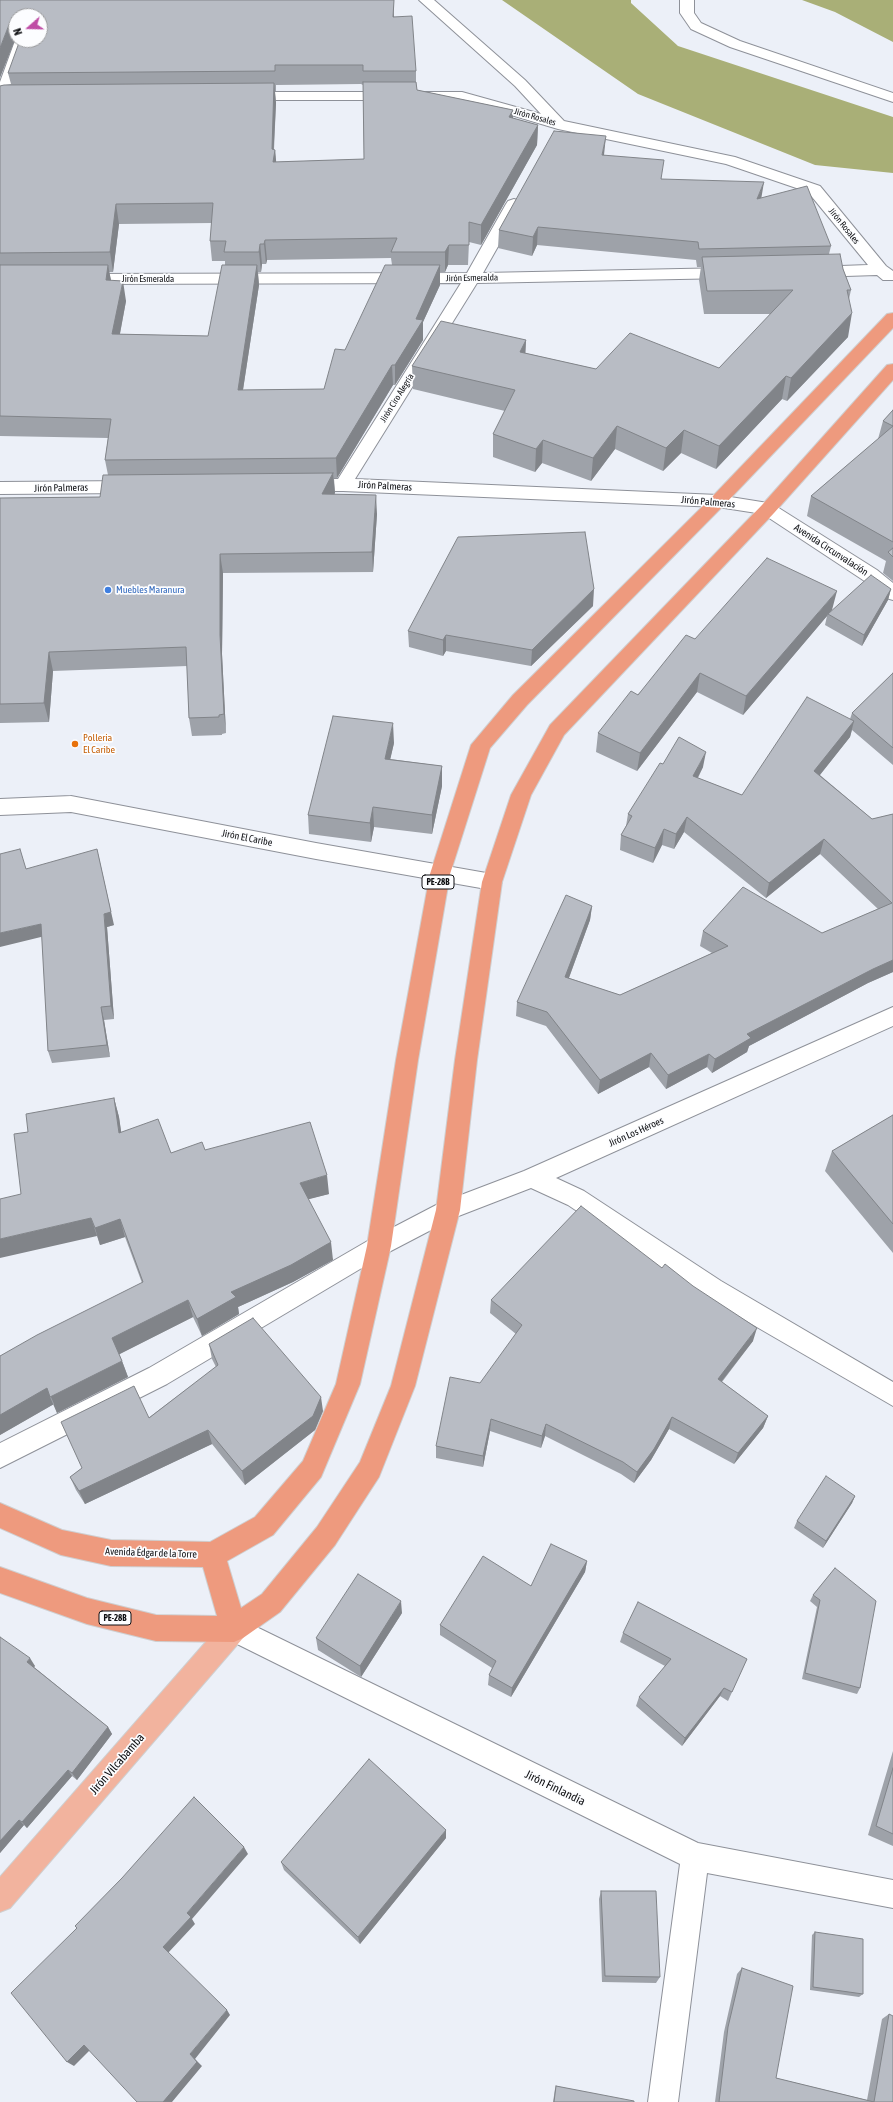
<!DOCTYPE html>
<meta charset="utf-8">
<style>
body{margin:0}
#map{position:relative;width:893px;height:2102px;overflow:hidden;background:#ecf0f8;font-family:"Asap Condensed",sans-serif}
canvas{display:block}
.north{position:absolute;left:8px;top:8px;width:40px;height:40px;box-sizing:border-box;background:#fcfdff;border:1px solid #9d9ea0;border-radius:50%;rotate:250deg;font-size:11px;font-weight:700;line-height:16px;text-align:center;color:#0e0f12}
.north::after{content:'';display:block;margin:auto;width:14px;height:18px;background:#bf4ca5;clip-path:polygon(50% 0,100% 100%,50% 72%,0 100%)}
</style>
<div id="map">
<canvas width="893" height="2102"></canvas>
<div class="north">N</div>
</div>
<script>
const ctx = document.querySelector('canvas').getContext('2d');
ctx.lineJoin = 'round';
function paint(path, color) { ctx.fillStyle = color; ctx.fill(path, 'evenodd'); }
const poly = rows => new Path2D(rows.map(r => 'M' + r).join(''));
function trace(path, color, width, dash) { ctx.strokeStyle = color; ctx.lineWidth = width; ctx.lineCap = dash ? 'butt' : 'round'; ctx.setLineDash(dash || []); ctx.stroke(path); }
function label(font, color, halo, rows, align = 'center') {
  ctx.font = font + ' "Asap Condensed",sans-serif'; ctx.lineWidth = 3.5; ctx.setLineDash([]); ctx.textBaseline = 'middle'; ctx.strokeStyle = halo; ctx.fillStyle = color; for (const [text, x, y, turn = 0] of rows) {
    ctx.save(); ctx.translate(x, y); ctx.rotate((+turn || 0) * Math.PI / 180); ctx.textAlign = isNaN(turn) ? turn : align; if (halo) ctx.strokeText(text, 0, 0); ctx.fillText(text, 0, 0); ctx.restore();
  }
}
paint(poly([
 [502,0,631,0,631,3,678,46,893,117,893,173,815,165,638,94],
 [802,0,893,0,893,42,835,12]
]), '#a9af77');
const service = poly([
 [680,0,694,0,694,13,701,23,740,41,893,93,893,102,730,47,691,29,680,13,680,0]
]);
const minor = poly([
 [419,0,434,0,525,80,564,121,735,157,820,186,886,266,893,271,893,280,883,280,877,275,814,277,808,276,806,272,808,268,814,267,868,265,808,192,726,164,558,129,461,100,245,100,240,99,238,96,240,93,245,92,462,92,541,114,515,86,419,0],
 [16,38,16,40,29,40,8,103,5,106,0,108,0,82,16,38],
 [514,199,520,201,522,204,483,273,730,268,736,269,738,273,736,277,730,278,477,283,355,479,718,495,768,503,774,505,877,570,893,583,893,600,886,598,863,580,763,514,718,507,343,491,305,491,299,489,296,485,299,481,305,479,338,479,461,283,81,284,75,283,73,279,75,275,81,274,467,273,506,204,508,201,514,199],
 [131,481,137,483,140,487,137,491,131,493,0,494,0,482,131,481],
 [71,796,316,843,492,874,499,876,502,882,499,888,492,890,316,859,71,812,0,815,0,799,71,796],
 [893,1007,893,1026,556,1178,584,1191,721,1281,893,1382,893,1406,705,1297,568,1205,531,1188,456,1217,387,1253,167,1384,0,1468,0,1443,149,1368,371,1239,440,1203,524,1171,893,1007],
 [234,1616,698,1843,893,1880,893,1908,707,1873,678,2102,648,2102,680,1864,225,1638,221,1629,225,1620,234,1616]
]);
const primary = poly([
 [234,1616,243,1620,247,1629,243,1638,10,1908,0,1912,0,1877,225,1620,234,1616]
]);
const trunk = poly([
 [893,313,893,328,724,505,527,705,490,748,450,874,418,1060,391,1246,360,1384,321,1477,273,1535,227,1561,241,1608,262,1594,317,1527,360,1462,391,1386,436,1210,455,1060,482,882,511,795,550,725,762,505,887,365,893,364,893,380,774,513,564,735,531,795,502,882,477,1060,460,1210,415,1386,379,1477,335,1545,280,1612,243,1638,234,1642,156,1641,87,1624,0,1593,0,1567,87,1598,156,1615,217,1616,203,1567,111,1566,61,1555,0,1528,0,1503,62,1530,111,1540,210,1542,255,1517,303,1461,336,1384,367,1246,396,1060,430,874,471,745,513,695,712,497,887,314,893,313]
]);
trace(service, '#8e9199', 2);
trace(minor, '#8e9199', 2);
trace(primary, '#cfcfd0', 2);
trace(trunk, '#cfcfd0', 2);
paint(service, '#fff');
paint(minor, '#fff');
paint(primary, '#f2b39e');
paint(trunk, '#ee9a7e');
paint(poly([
 [0,0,394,16,416,71,416,82,417,90,513,110,513,118,538,125,537,145,481,245,469,242,468,265,448,265,445,272,440,272,440,285,423,322,423,340,395,385,393,385,337,478,334,478,335,493,334,494,377,514,373,572,223,573,222,654,226,733,222,734,222,735,192,736,189,718,187,666,53,671,49,722,0,723,0,498,100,497,108,475,105,460,108,438,0,436,0,86,11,84,8,73,40,16,16,16,16,37],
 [361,84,363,85,364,159,276,162,275,150,274,150,276,103,275,91,276,91,276,85],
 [212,223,210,241,212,261,225,261,225,265,208,336,120,334,126,301,111,281,109,272,113,272,119,224],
 [391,258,392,265,324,389,243,390,259,285,258,272,261,272,262,264,266,264,267,260],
 [604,155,662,179,761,198,831,246,829,254,843,269,851,290,849,299,848,337,787,401,782,399,716,469,681,453,663,471,615,449,591,481,542,463,535,472,493,457,493,434,505,411,413,389,412,366,526,340,525,353,596,369,719,368,771,314,704,314,699,280,701,267,697,267,696,260,537,245,532,256,498,248,499,230],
 [893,410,893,581,883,573,886,561,807,516,811,496,878,439,883,421],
 [891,589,888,600,862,646,825,625,827,616,743,715,697,692,637,771,596,752,598,733,695,639,833,610],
 [593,606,531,666,446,651,443,656,409,647,408,631],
 [893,673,893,765,852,730,850,737,820,775,872,819,893,814,893,972,868,983,749,1046,747,1052,712,1073,707,1067,666,1089,649,1067,598,1094,546,1026,516,1016,517,1002,592,906,590,920,569,978,620,995,712,953,700,946,703,931,822,933,878,909,820,854,766,898,684,832,674,849,662,845,653,863,620,850,621,835,626,826,628,814,663,764,703,767,698,778,742,795,850,719,852,713],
 [394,743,390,759,442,766,442,786,432,834,374,827,371,842,309,834,308,815],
 [26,869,114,925,107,927,114,1019,104,1020,110,1057,52,1063,48,1051,42,937],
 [114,1098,119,1117,121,1132,171,1153,205,1150,329,1194,308,1199,333,1260,293,1282,238,1307,239,1314,202,1336,193,1317,119,1354,122,1361,128,1377,57,1413,54,1404,0,1435,0,1356,142,1283,125,1237,100,1245,97,1236,21,1194,28,1132],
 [893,1115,893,1253,825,1171,832,1151],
 [491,1300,753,1341,722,1382,768,1416,763,1428,734,1464,669,1429,651,1460,634,1483,621,1474,545,1436,541,1448,490,1431,483,1467,436,1458,436,1446,516,1334,490,1313],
 [209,1344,323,1411,315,1430,245,1485,212,1444,85,1504,76,1490,70,1477,216,1367,212,1359],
 [855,1496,852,1503,823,1548,794,1528,797,1521],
 [587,1561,585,1572,511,1697,488,1685,489,1675,492,1668,440,1635,440,1625],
 [835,1568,860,1688,857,1694,802,1679,817,1607,810,1601,813,1595],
 [402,1613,361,1677,318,1650,316,1638],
 [623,1633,747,1659,728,1701,720,1696,682,1746,636,1706,639,1697,665,1666,620,1642],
 [0,1637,35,1666,34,1667,108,1727,112,1734,77,1780,72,1776,27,1828,24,1825,0,1853],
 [893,1751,893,1846,868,1835],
 [446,1838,360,1944,284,1870,281,1862],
 [601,1891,660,1977,656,1983,602,1982,599,1899],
 [815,1932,863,1994,859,1997,810,1990,812,1935],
 [742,1968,776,2078,867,2100,882,2019,889,2014,893,2102,715,2102,724,2032,737,1974],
 [556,2086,634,2102,553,2102,555,2089]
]), '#9ea2a9');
paint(poly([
 [394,0,394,20,393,17],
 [12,17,16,37,0,78,0,48],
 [274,83,276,103,273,161,275,150,277,170,275,182,272,149],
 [513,110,513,130,509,117],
 [538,125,537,145,481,245,481,225],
 [606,136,604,155,601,173,602,155],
 [764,182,761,200,757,199],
 [116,204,119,224,113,272,110,252],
 [538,227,537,245,532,256,533,237],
 [265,240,267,260,266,264,264,244],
 [260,244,262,264,261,272,259,252],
 [449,245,448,265,445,272,445,252],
 [108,265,112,285,106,280],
 [257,265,259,285,240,409,238,390],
 [440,265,440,285,423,322,423,340,395,385,395,365],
 [123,281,126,301,116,354,112,334],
 [852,313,848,337,787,401,791,378],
 [526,340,525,363,520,352],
 [392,365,393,385,337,478,336,458],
 [786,376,782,399,716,469,719,446],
 [617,426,615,449,591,481,593,458],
 [684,430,681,453,663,471,666,448],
 [543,440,542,463,535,472,536,449],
 [333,473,335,493,324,513,322,494],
 [376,495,377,514,373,572,372,552],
 [220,554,223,573,222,654,226,733,224,714,220,635],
 [594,589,593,606,531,666,532,650],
 [891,589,888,600,862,646,864,635],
 [837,591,832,610,828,614,827,616,743,715,746,696],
 [446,635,446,651,443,656,443,640],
 [49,652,53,671,49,722,44,703],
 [700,673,697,692,637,771,640,753],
 [854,721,850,737,811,786,814,771],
 [393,723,394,743,386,778,385,759],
 [706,752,703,767,690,792,693,776],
 [442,766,442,786,432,834,432,815],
 [373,807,374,827,371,842,370,823],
 [687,817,684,832,674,849,676,834],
 [664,829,662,845,653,863,655,848],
 [824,839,820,854,766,898,769,883],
 [97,849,114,925,107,927,114,1019,111,1006,104,914],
 [592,906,590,920,564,991,565,977],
 [41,924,45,936,0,947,0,933],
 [893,960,893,972,868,983,749,1046,747,1052,712,1073,715,1059,747,1034,873,969],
 [101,1007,104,1020,110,1057,107,1045],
 [651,1053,649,1067,598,1094,600,1080],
 [709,1054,707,1067,666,1089,668,1075],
 [114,1098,119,1117,124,1151,119,1133],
 [327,1175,329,1194,302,1201,300,1183],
 [91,1218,97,1236,0,1258,0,1239],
 [120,1219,125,1237,100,1245,95,1228],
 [331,1242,333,1260,293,1282,238,1307,239,1314,202,1336,197,1319,231,1292],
 [188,1300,193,1317,118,1355,112,1338],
 [757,1328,753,1341,714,1391,718,1379],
 [122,1361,128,1377,57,1413,50,1397],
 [47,1388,54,1404,0,1435,0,1415],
 [321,1397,323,1411,315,1430,245,1485,242,1471],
 [768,1416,763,1428,734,1464,738,1453],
 [672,1417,669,1429,651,1460,634,1483,637,1472],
 [491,1419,490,1431,483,1467,483,1456],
 [546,1424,545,1436,541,1448,542,1436],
 [208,1430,212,1444,85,1504,79,1491],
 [855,1496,852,1503,823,1548,826,1541],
 [587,1561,585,1572,511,1697,512,1688],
 [401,1601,402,1613,361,1677,360,1666],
 [30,1658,35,1666,32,1669,27,1662],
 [724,1688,720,1696,682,1746,685,1738],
 [108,1727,112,1734,77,1780,72,1773],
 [68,1770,72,1776,27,1828,22,1822],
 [19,1820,24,1825,0,1853,0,1841],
 [446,1830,446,1838,360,1944,358,1937],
 [244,1847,248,1854,192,1919,195,1924,168,1953,163,1947,187,1913],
 [227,2010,230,2015,195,2059,202,2066,172,2102,163,2102,190,2054],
 [84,2045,91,2049,74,2066,67,2062]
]), '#818489');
const building = poly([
 [0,0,394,0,393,17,412,16,416,71,363,71,363,65,275,65,275,71,8,73,20,40,40,40,40,16,16,16,16,19,14,19,12,17,0,48,0,0],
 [363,82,416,82,417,90,513,110,509,117,538,125,481,225,469,222,469,245,449,245,445,252,391,252,397,238,265,240,264,244,260,244,259,252,224,252,226,241,210,241,213,203,116,204,110,252,0,253,0,86,4,85,274,83,272,149,275,150,273,162,364,159,363,82],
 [554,131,606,136,602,155,664,160,661,179,764,182,757,199,807,186,831,246,699,249,698,242,538,227,533,237,499,230,554,131],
 [840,254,843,269,851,290,847,290,852,313,791,378,786,376,719,446,684,430,666,448,617,426,593,458,543,440,536,449,493,434,515,390,412,366,441,321,526,340,520,352,596,369,630,333,719,368,793,290,707,291,702,257,840,254],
 [0,265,108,265,106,280,123,281,112,334,208,336,222,265,257,265,238,390,324,389,335,349,345,350,385,265,440,265,416,319,423,320,395,365,392,365,336,458,105,460,111,419,0,416,0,265],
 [893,410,893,426,883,421,893,410],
 [893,426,893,542,811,496,893,426],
 [333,473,322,494,376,495,372,552,220,554,220,635,224,714,219,715,219,717,189,718,186,647,49,652,44,703,0,704,0,498,100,497,103,475,333,473],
 [585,532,594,589,532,650,446,635,443,640,408,631,458,537,585,532],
 [893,548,893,557,888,552,893,548],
 [767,558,837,591,746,696,700,673,640,753,598,733,631,691,638,695,686,635,695,639,767,558],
 [871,575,891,589,864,635,828,614,871,575],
 [893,673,893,748,852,713,893,673],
 [807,697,854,721,814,771,872,819,893,814,893,960,873,969,747,1034,751,1038,715,1059,709,1054,668,1075,651,1053,600,1080,547,1012,517,1002,566,895,592,906,565,977,620,995,728,946,703,931,743,887,822,933,892,903,824,839,769,883,687,817,676,834,664,829,655,848,621,835,632,816,628,814,660,763,663,764,679,737,706,752,693,776,742,795,807,697],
 [333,716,393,723,385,759,442,766,432,815,373,807,370,823,308,815,333,716],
 [20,849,26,869,97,849,111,912,104,914,111,1006,101,1007,107,1045,48,1051,41,924,0,933,0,854,20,849],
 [114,1098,119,1133,158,1119,171,1153,202,1142,205,1150,310,1122,327,1175,300,1183,331,1242,291,1265,231,1292,236,1297,197,1319,188,1300,112,1338,122,1361,50,1397,47,1388,0,1415,0,1356,37,1335,143,1282,120,1219,95,1228,91,1218,0,1239,0,1199,21,1194,14,1134,28,1132,26,1114,114,1098],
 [893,1115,893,1224,832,1151,893,1115],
 [581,1206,662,1268,665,1264,693,1286,757,1328,718,1379,768,1416,738,1453,672,1417,654,1449,637,1472,623,1462,546,1424,542,1436,491,1419,483,1456,436,1446,450,1377,480,1383,522,1325,491,1300,581,1206],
 [253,1318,321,1397,313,1416,242,1471,208,1430,79,1491,70,1477,82,1468,61,1422,134,1386,149,1418,218,1365,209,1344,253,1318],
 [826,1476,855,1496,826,1541,797,1521,826,1476],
 [551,1544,587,1561,512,1688,489,1675,496,1661,440,1625,483,1556,531,1586,551,1544],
 [835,1568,876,1601,860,1688,805,1673,820,1600,813,1595,835,1568],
 [358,1574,401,1601,360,1666,316,1638,358,1574],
 [638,1602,747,1659,732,1692,724,1688,685,1738,639,1697,671,1659,623,1633,638,1602],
 [0,1637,30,1658,27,1662,108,1727,72,1773,68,1770,22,1822,19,1820,0,1841,0,1637],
 [369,1759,446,1830,358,1937,281,1862,369,1759],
 [893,1768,893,1834,876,1826,893,1768],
 [194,1797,244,1847,187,1913,191,1917,163,1947,227,2010,190,2054,197,2062,163,2102,137,2102,84,2045,67,2062,11,1993,77,1928,75,1926,122,1878,194,1797],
 [601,1891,656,1891,660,1977,605,1976,601,1891],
 [815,1932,863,1939,863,1994,813,1987,815,1932],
 [742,1968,793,1986,776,2078,874,2102,889,2014,893,2016,893,2102,719,2102,728,2027,742,1968],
 [556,2086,634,2101,634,2102,554,2102,556,2086]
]);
paint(building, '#b8bcc4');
trace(building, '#818489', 1);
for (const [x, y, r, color] of [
 [108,590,4,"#3f7fe0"],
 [75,744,4,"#e8710a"]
]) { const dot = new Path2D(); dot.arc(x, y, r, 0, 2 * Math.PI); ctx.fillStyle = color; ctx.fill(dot); trace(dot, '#fcfdff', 1.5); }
label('9px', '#0e0f12', '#fcfdff', [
 ["Jirón Rosales",535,117,16],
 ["Jirón Rosales",844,226,51],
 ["Jirón Esmeralda",472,278,-1],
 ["Jirón Esmeralda",148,279],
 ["Jirón Ciro Alegría",397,398,-58]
]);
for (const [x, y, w] of [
 [438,882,32],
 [115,1618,32]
]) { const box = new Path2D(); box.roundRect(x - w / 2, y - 7, w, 14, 3); ctx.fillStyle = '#fcfdff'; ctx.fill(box); trace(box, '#0e0f12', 1); }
label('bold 9px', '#0e0f12', null, [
 ["PE-28B",438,882],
 ["PE-28B",115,1618]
]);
label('10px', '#0e0f12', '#fcfdff', [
 ["Jirón Palmeras",385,486,3],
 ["Jirón Palmeras",61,488,-1],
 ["Jirón Palmeras",708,502,5],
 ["Avenida Circunvalación",831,550,33],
 ["Jirón El Caribe",247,838,11],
 ["Jirón Los Héroes",636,1132,-24],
 ["Avenida Édgar de la Torre",151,1553,2]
]);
label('10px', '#366cbe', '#fcfdff', [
 ["Muebles Maranura",116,590]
], 'left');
label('10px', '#c56008', '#fcfdff', [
 ["Polleria",83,738],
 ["El Caribe",83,750]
], 'left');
label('12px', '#0e0f12', '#fcfdff', [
 ["Jirón Vilcabamba",117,1764,-49],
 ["Jirón Finlandia",555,1788,26]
]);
</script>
